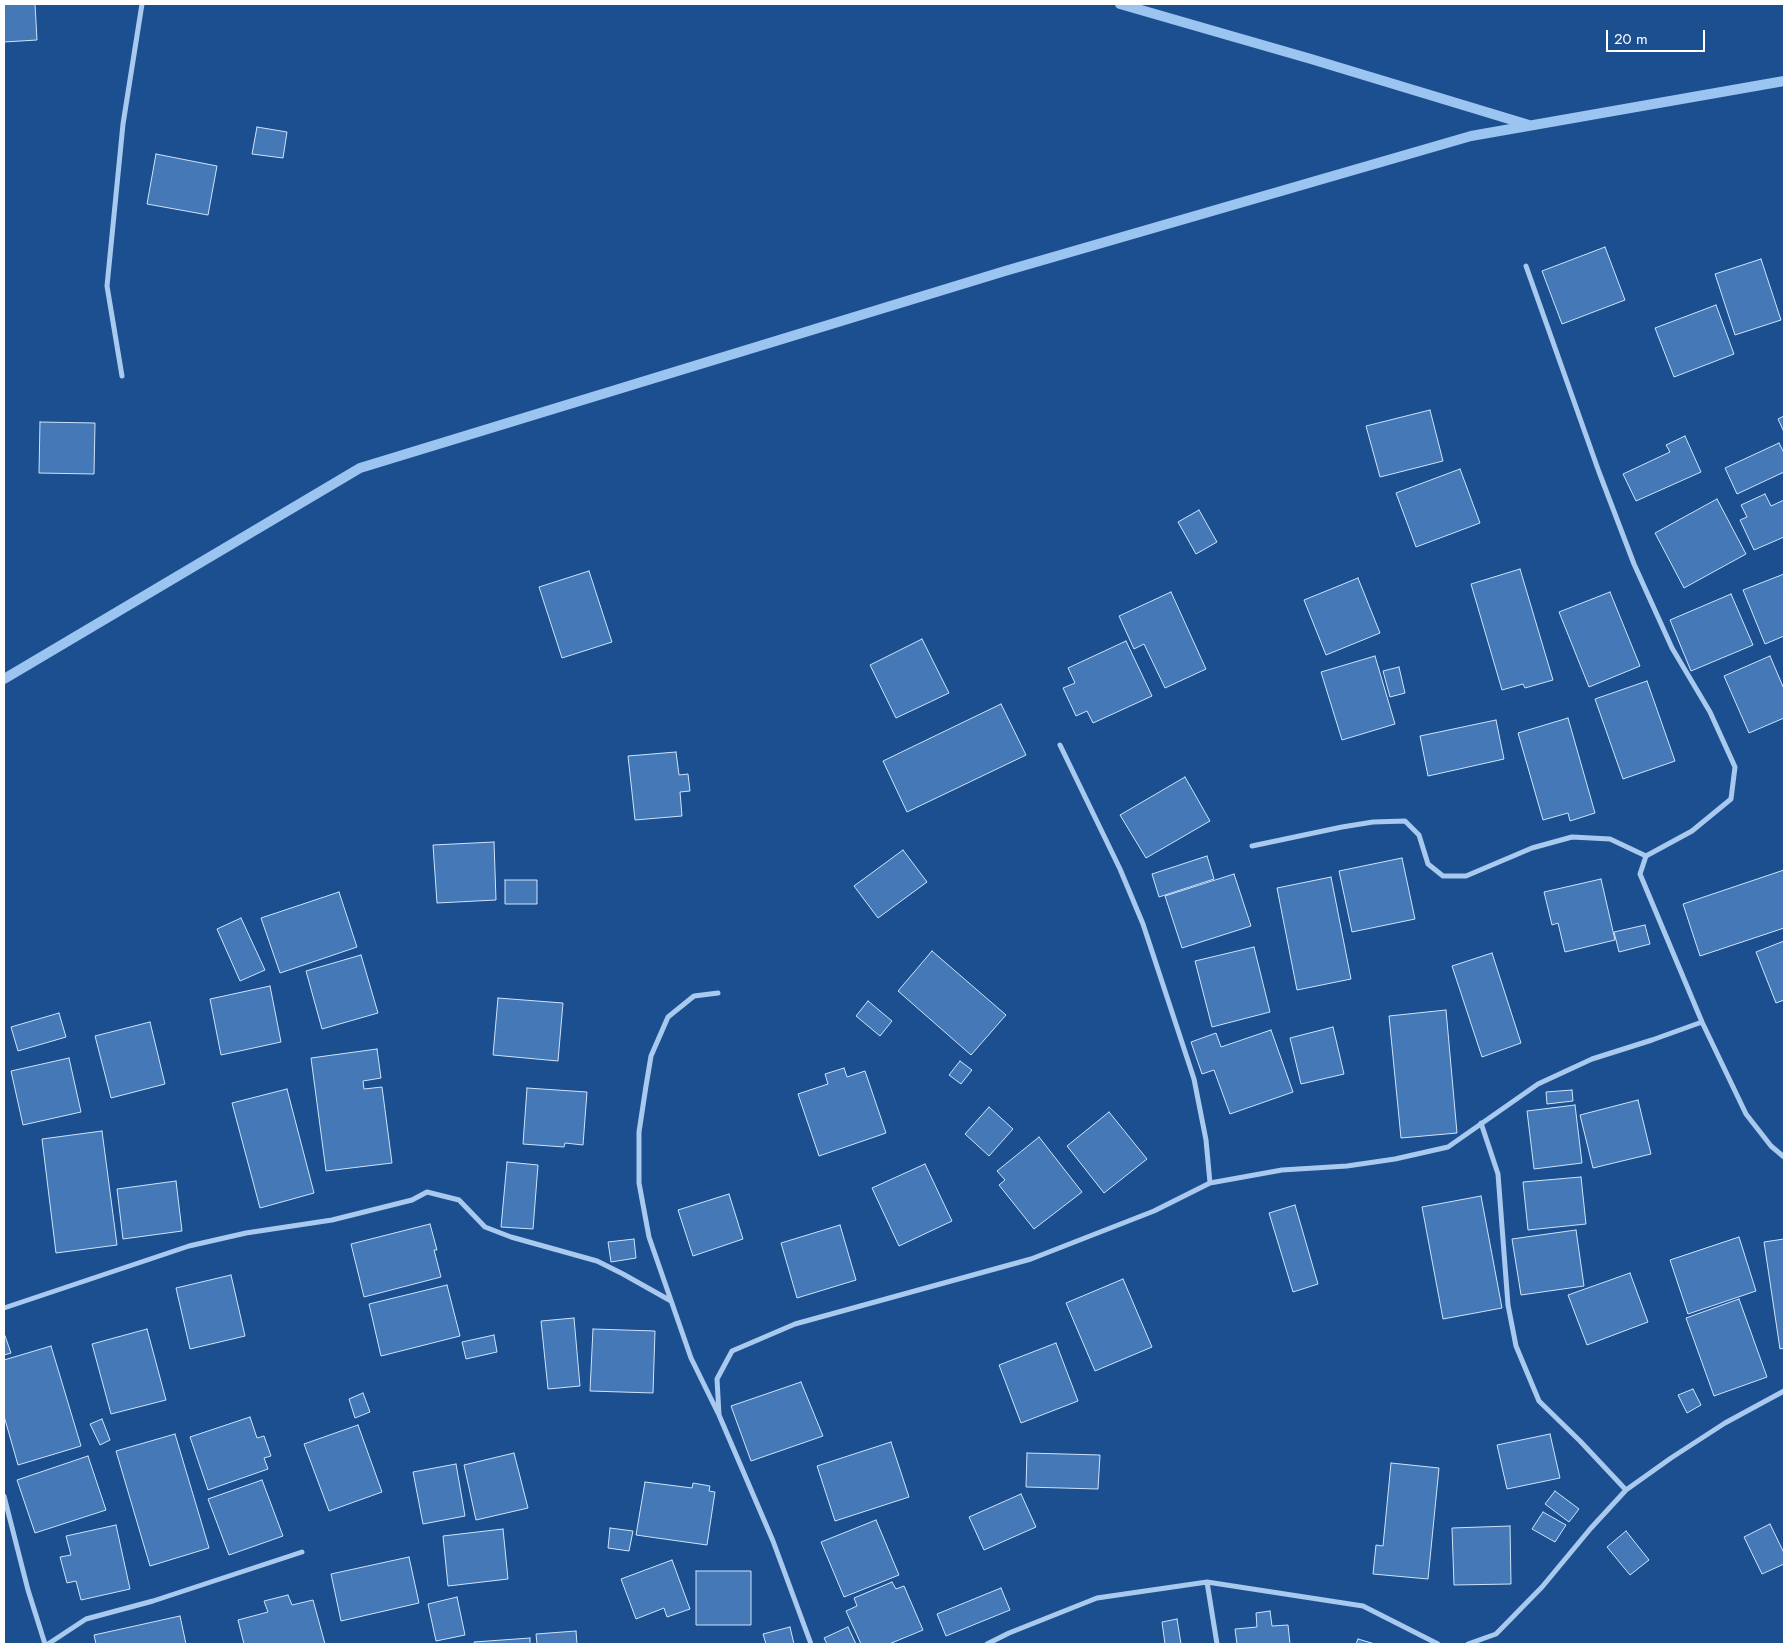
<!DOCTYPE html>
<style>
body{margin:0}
#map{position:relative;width:1788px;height:1648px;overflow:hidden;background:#1b4f8f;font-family:Jost,sans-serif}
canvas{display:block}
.frame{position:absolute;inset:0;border:5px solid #fff;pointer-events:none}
.scale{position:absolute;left:1606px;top:30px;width:99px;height:22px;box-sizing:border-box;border:2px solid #fff;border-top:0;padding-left:6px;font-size:15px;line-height:18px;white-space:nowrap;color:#fff;-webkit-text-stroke:4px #1b4f8f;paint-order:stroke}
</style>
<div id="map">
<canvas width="1788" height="1648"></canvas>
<div class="frame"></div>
<div class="scale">20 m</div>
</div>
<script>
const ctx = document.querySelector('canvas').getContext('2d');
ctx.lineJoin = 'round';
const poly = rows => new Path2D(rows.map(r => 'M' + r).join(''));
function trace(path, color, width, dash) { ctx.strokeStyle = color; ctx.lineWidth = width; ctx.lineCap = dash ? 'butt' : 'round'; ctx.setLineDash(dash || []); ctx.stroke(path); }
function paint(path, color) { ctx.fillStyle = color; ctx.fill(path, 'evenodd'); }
trace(poly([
 [1120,4,1311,59,1529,125],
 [4,679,360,468,1005,271,1471,136,1784,81]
]), '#9cc4f0', 10);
const building = poly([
 [4,4,35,4,37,40,4,42,4,4],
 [257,127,287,132,283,158,252,154,257,127],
 [156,154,217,166,208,215,147,204,156,154],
 [1605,247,1625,300,1562,324,1542,271,1605,247],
 [1761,259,1781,320,1735,335,1715,274,1761,259],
 [1716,305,1734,354,1674,377,1655,328,1716,305],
 [1430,410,1443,461,1380,477,1366,426,1430,410],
 [1784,416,1784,432,1778,419,1784,416],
 [40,422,95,423,94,474,39,473,40,422],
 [1685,436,1701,472,1636,501,1623,474,1670,452,1666,445,1685,436],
 [1779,443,1784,453,1784,472,1737,494,1725,468,1779,443],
 [1460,469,1480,523,1416,547,1396,493,1460,469],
 [1765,494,1771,506,1784,500,1784,537,1754,550,1740,520,1747,517,1741,505,1765,494],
 [1717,499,1746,554,1684,588,1655,533,1717,499],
 [1199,510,1217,542,1196,554,1178,522,1199,510],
 [1520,569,1553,680,1525,688,1523,684,1502,690,1471,584,1520,569],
 [589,571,612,642,562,658,539,587,589,571],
 [1784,574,1784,636,1765,644,1743,590,1784,574],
 [1358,578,1380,633,1326,655,1304,600,1358,578],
 [1171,592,1206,669,1165,688,1144,644,1134,649,1119,616,1171,592],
 [1610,592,1640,666,1589,687,1559,612,1610,592],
 [1731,594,1753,645,1691,671,1670,620,1731,594],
 [922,639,949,693,896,718,870,665,922,639],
 [1126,641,1152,696,1093,723,1087,711,1076,716,1063,688,1075,683,1068,668,1126,641],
 [1375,656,1395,724,1342,740,1321,672,1375,656],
 [1770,656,1784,689,1784,718,1749,733,1724,676,1770,656],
 [1399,667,1405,693,1390,697,1383,671,1399,667],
 [1647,681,1675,761,1623,779,1595,699,1647,681],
 [1001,704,1026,755,907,812,883,761,1001,704],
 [1568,718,1595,813,1570,821,1568,813,1543,820,1518,733,1568,718],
 [1496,720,1504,759,1428,776,1420,736,1496,720],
 [676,752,679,775,688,774,690,791,680,792,682,816,635,820,628,756,676,752],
 [1185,777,1210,821,1146,858,1120,815,1185,777],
 [494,842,496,900,437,903,433,845,494,842],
 [903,850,927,882,878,918,854,886,903,850],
 [1207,856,1214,879,1159,897,1152,874,1207,856],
 [1402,858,1415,919,1352,932,1339,871,1402,858],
 [1784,870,1784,928,1700,956,1683,904,1784,870],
 [1234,874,1251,926,1182,948,1165,896,1234,874],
 [1331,877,1351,979,1297,990,1277,888,1331,877],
 [1601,879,1615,940,1565,952,1558,923,1552,925,1544,892,1601,879],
 [505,880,537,880,537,904,505,904,505,880],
 [339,892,357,947,280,973,261,918,339,892],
 [241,918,265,970,240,981,217,929,241,918],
 [1645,925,1650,944,1619,952,1614,932,1645,925],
 [1784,941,1784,1000,1776,1003,1756,952,1784,941],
 [1254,947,1270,1012,1212,1027,1195,961,1254,947],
 [932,951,1006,1015,971,1055,898,991,932,951],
 [1492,953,1521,1043,1482,1057,1452,966,1492,953],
 [361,955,378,1013,322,1029,306,971,361,955],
 [270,986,281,1042,221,1055,210,999,270,986],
 [498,998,563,1003,558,1061,493,1055,498,998],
 [868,1001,892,1021,880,1036,856,1016,868,1001],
 [1446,1010,1457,1133,1401,1138,1389,1016,1446,1010],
 [59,1013,66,1037,18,1051,11,1027,59,1013],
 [150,1022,165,1084,111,1098,95,1036,150,1022],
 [1333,1027,1344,1074,1301,1084,1290,1038,1333,1027],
 [1271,1030,1293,1092,1230,1114,1214,1070,1202,1074,1191,1042,1216,1033,1221,1047,1271,1030],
 [377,1049,381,1078,363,1081,364,1089,382,1087,392,1163,326,1171,311,1058,377,1049],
 [69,1058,81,1112,23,1125,11,1071,69,1058],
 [960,1061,972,1070,961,1084,949,1075,960,1061],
 [844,1068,847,1077,865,1071,886,1133,819,1156,798,1094,828,1084,825,1074,844,1068],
 [527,1088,587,1092,583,1145,565,1143,564,1147,523,1144,527,1088],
 [287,1089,314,1193,260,1208,232,1103,287,1089],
 [1572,1090,1573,1101,1547,1104,1546,1092,1572,1090],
 [1638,1100,1651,1154,1593,1168,1580,1115,1638,1100],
 [1575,1105,1582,1163,1534,1169,1527,1111,1575,1105],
 [989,1107,1013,1129,989,1156,965,1134,989,1107],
 [1109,1112,1147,1159,1104,1193,1067,1146,1109,1112],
 [102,1131,117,1245,56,1253,42,1139,102,1131],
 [1039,1137,1082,1192,1034,1229,999,1185,1005,1180,997,1171,1039,1137],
 [507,1162,538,1165,533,1229,501,1227,507,1162],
 [925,1164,952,1221,899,1246,872,1188,925,1164],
 [1581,1177,1586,1224,1528,1230,1523,1182,1581,1177],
 [176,1181,182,1231,123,1239,117,1189,176,1181],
 [729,1194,743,1239,693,1256,678,1210,729,1194],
 [1481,1196,1502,1308,1443,1319,1422,1207,1481,1196],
 [1295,1205,1318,1284,1293,1292,1269,1213,1295,1205],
 [430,1224,437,1250,434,1250,441,1277,364,1297,351,1244,430,1224],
 [840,1225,856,1280,797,1298,781,1243,840,1225],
 [1576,1230,1584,1286,1521,1295,1512,1239,1576,1230],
 [1739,1237,1756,1291,1688,1314,1670,1260,1739,1237],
 [634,1239,636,1258,611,1262,608,1242,634,1239],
 [1784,1239,1784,1348,1780,1349,1764,1242,1784,1239],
 [1630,1273,1648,1322,1587,1345,1568,1295,1630,1273],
 [231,1275,245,1336,190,1349,176,1288,231,1275],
 [1123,1279,1152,1347,1095,1371,1066,1303,1123,1279],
 [447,1285,460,1336,381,1356,369,1304,447,1285],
 [1739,1299,1767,1377,1714,1396,1686,1318,1739,1299],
 [574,1318,580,1386,548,1389,541,1321,574,1318],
 [147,1329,166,1400,111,1414,92,1344,147,1329],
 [593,1329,655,1331,653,1393,590,1391,593,1329],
 [4,1333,11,1353,4,1355,4,1333],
 [494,1335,497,1352,466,1359,462,1342,494,1335],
 [1056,1343,1078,1401,1021,1423,999,1365,1056,1343],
 [51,1346,81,1446,18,1465,4,1416,4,1360,51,1346],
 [801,1382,823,1436,751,1461,731,1406,801,1382],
 [1693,1389,1701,1405,1687,1413,1678,1395,1693,1389],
 [363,1393,370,1412,355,1418,349,1399,363,1393],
 [250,1417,257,1438,264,1436,271,1456,264,1458,268,1469,208,1490,190,1437,250,1417],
 [102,1419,110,1440,100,1445,90,1424,102,1419],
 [358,1425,382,1492,329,1511,304,1444,358,1425],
 [175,1434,209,1548,150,1566,116,1451,175,1434],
 [1550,1434,1560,1478,1507,1489,1497,1445,1550,1434],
 [891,1442,909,1497,835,1521,817,1466,891,1442],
 [514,1453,528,1508,476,1520,464,1465,514,1453],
 [1027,1453,1100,1455,1098,1489,1026,1487,1027,1453],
 [88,1456,106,1510,35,1533,17,1480,88,1456],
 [1391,1463,1439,1468,1428,1579,1373,1574,1376,1545,1383,1546,1391,1463],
 [456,1464,465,1516,423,1524,413,1472,456,1464],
 [262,1480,283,1536,229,1555,208,1499,262,1480],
 [645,1482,692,1488,693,1483,710,1486,709,1491,715,1492,707,1545,636,1535,645,1482],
 [1555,1491,1579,1509,1569,1522,1545,1504,1555,1491],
 [1021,1494,1036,1527,984,1550,969,1517,1021,1494],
 [1543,1512,1566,1525,1555,1542,1532,1529,1543,1512],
 [876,1520,899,1575,844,1597,821,1542,876,1520],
 [1770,1524,1784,1553,1784,1564,1762,1574,1744,1537,1770,1524],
 [116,1525,130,1589,81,1600,76,1581,67,1583,60,1557,71,1555,66,1536,116,1525],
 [1510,1526,1511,1584,1454,1585,1452,1528,1510,1526],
 [610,1528,633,1531,629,1551,608,1548,610,1528],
 [503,1529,508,1579,448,1586,443,1536,503,1529],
 [1626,1531,1649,1560,1630,1575,1607,1547,1626,1531],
 [409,1557,419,1603,341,1621,331,1574,409,1557],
 [672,1560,690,1609,667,1617,664,1608,636,1619,621,1579,672,1560],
 [696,1571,751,1571,751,1625,696,1625,696,1571],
 [892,1582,896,1589,904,1586,923,1630,889,1644,861,1644,846,1611,857,1606,854,1598,892,1582],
 [1001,1588,1010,1610,946,1636,937,1614,1001,1588],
 [288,1595,292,1605,313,1600,325,1644,244,1644,238,1620,268,1612,264,1601,288,1595],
 [457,1597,465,1635,436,1641,428,1604,457,1597],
 [1270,1611,1272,1626,1288,1625,1290,1644,1237,1644,1235,1629,1257,1627,1256,1613,1270,1611],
 [180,1616,186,1644,96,1644,94,1635,180,1616],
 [1177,1619,1181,1644,1165,1644,1162,1622,1177,1619],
 [790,1627,794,1644,766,1644,763,1634,790,1627],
 [848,1627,856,1644,827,1644,824,1638,848,1627],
 [576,1631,577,1644,537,1644,536,1634,576,1631],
 [530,1638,530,1644,475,1644,474,1642,530,1638],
 [1358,1639,1375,1644,1356,1644,1358,1639]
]);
paint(building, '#4478b7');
trace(building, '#cfe3fa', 1);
trace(poly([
 [1526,266,1599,472,1634,564,1672,648,1710,712,1735,767,1731,799,1692,831,1646,856,1640,874,1702,1022,1746,1114,1771,1146,1784,1157],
 [122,376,107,286,123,124,142,4],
 [1060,745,1120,869,1143,924,1194,1079,1206,1140,1210,1183],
 [1252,846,1342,827,1373,822,1405,821,1419,835,1428,864,1443,876,1466,876,1532,848,1572,837,1610,839,1646,856],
 [718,993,694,996,668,1017,651,1056,646,1086,639,1132,639,1183,649,1237,691,1358,718,1413],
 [1481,1123,1498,1174,1508,1305,1516,1346,1539,1401,1580,1441,1626,1490],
 [4,1308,189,1246,246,1233,332,1220,412,1200,427,1192,459,1200,485,1227,511,1237,597,1261,623,1274,671,1301],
 [4,1496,28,1590,45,1644],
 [1207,1582,1217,1644],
 [48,1644,86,1619,153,1601,302,1552],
 [811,1644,773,1541,719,1415,717,1379,732,1351,795,1324,1031,1259,1154,1211,1210,1183,1282,1170,1347,1166,1395,1159,1448,1147,1538,1084,1592,1059,1652,1040,1702,1022],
 [987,1644,1009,1633,1097,1598,1207,1582,1363,1606,1438,1644],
 [1468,1644,1496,1634,1542,1587,1591,1528,1626,1490,1671,1458,1725,1423,1784,1391]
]), '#a9c9ee', 5);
</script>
